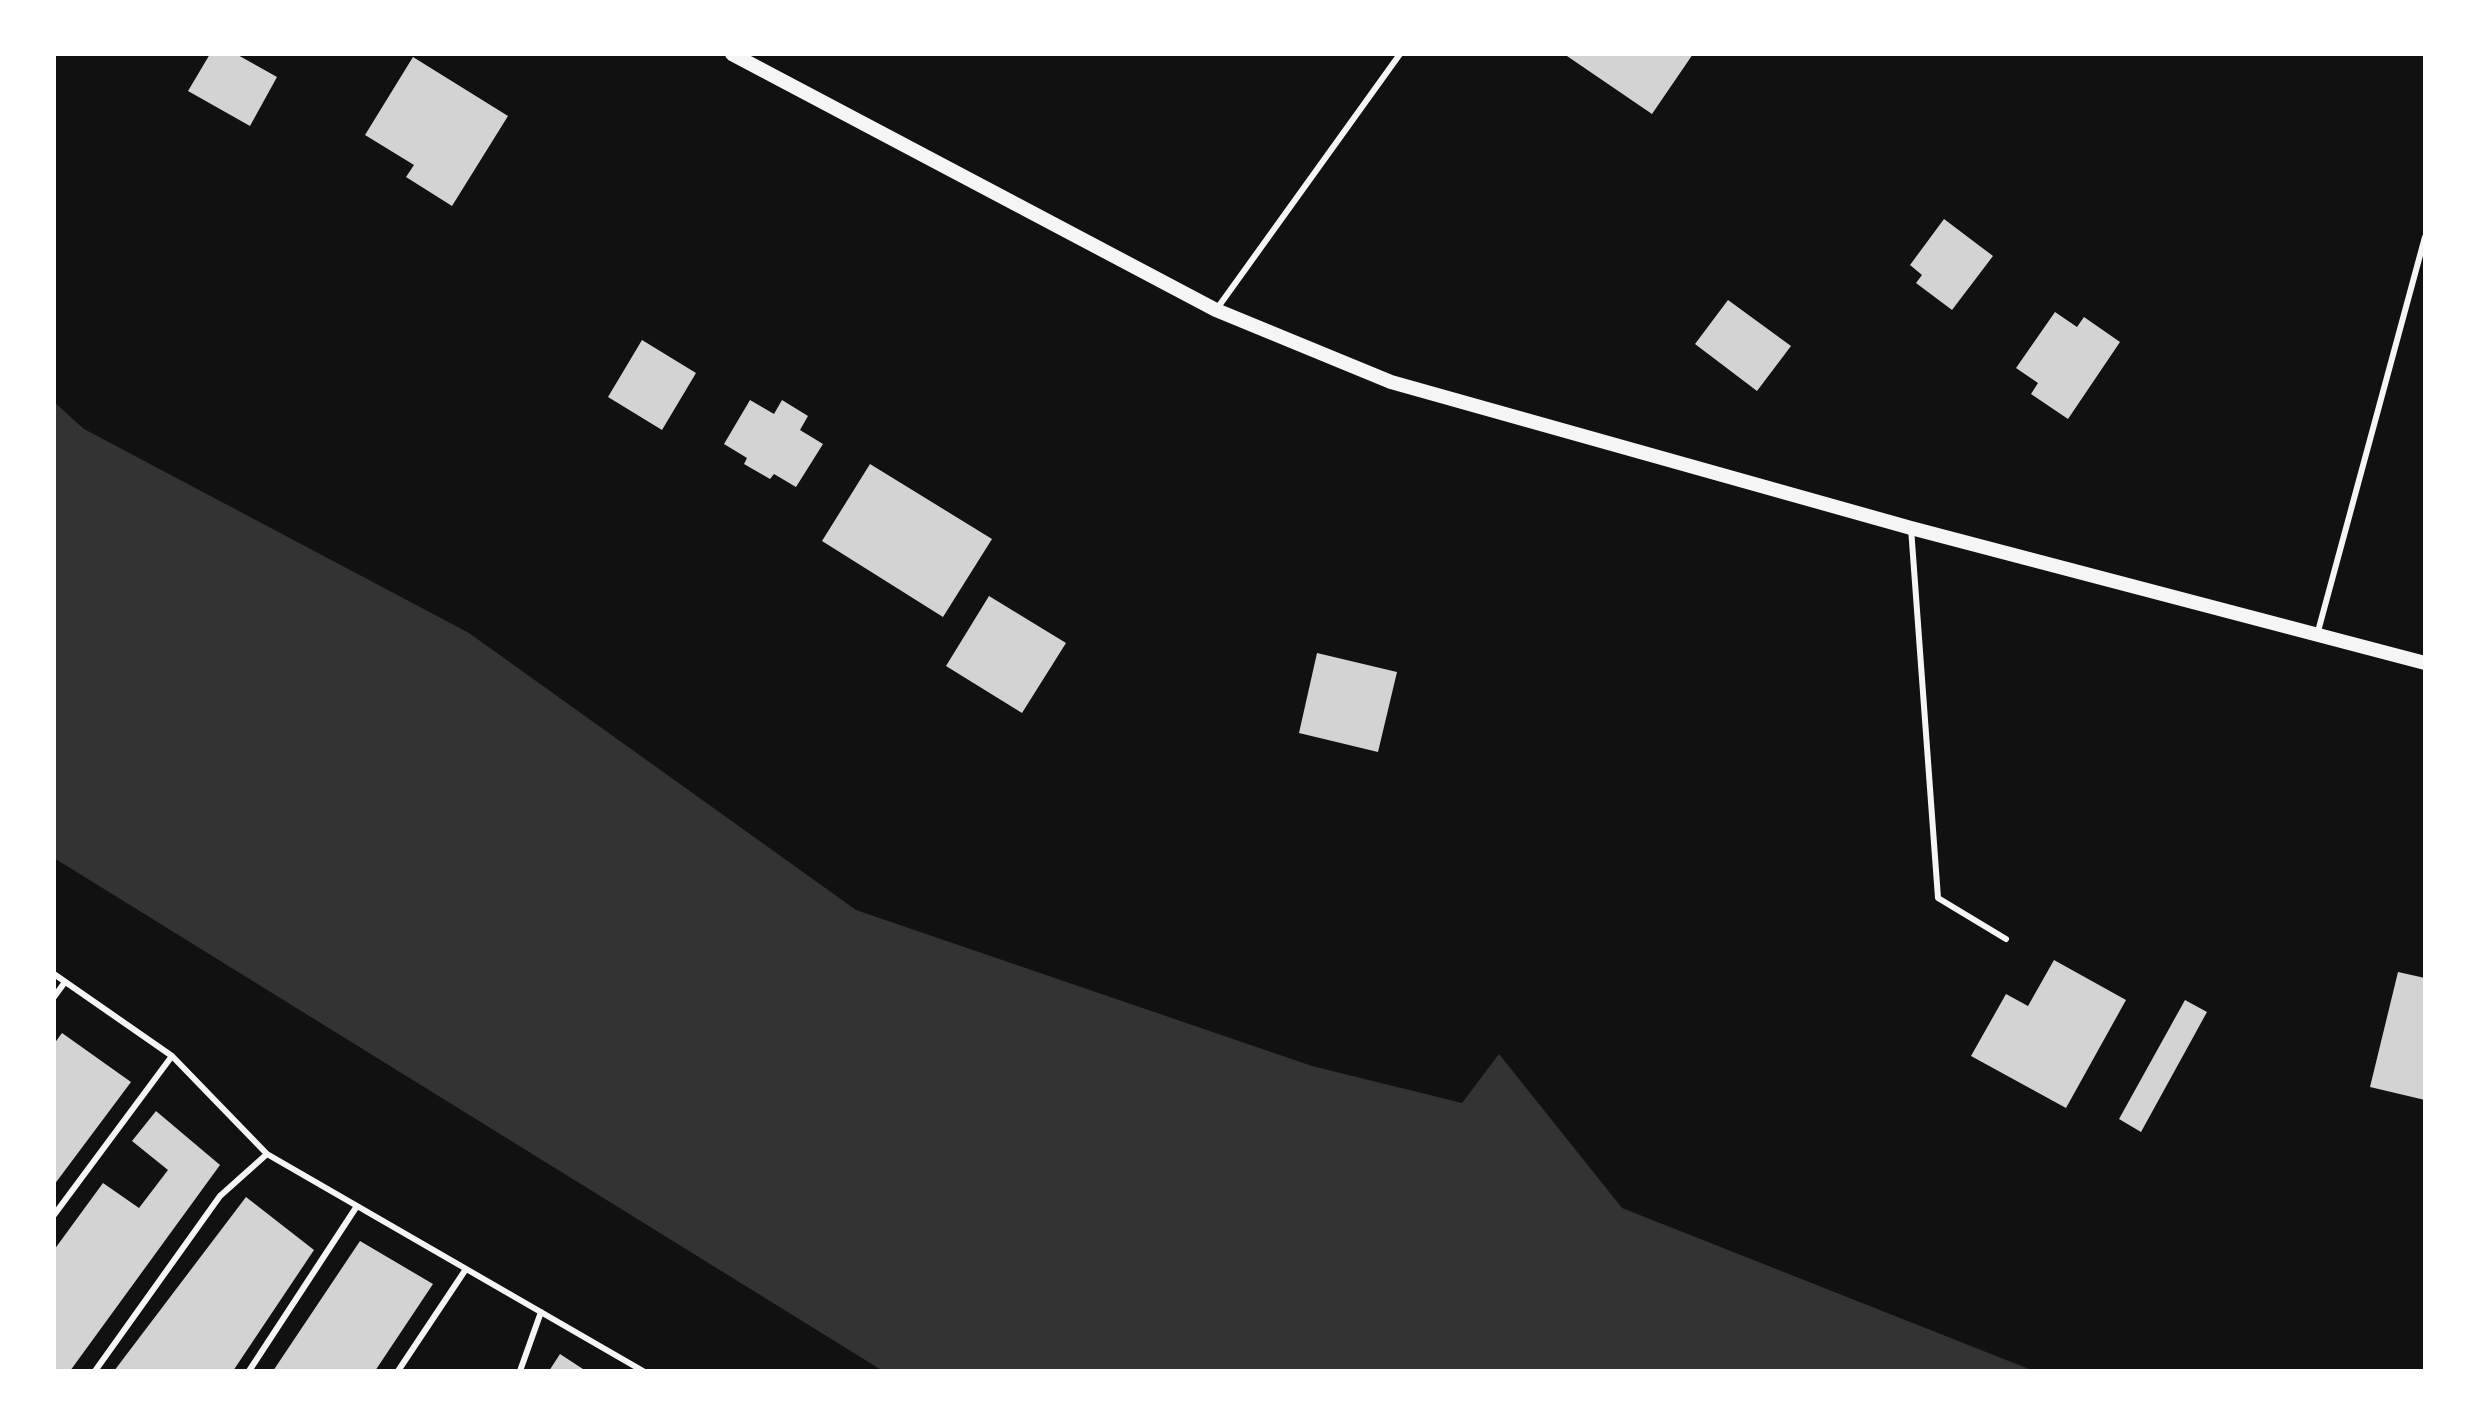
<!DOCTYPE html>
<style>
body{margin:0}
#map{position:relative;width:2479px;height:1425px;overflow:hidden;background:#111;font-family:"Work Sans",sans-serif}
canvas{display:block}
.frame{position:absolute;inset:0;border:56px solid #fff;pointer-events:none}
</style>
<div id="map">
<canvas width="2479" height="1425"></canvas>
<div class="frame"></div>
</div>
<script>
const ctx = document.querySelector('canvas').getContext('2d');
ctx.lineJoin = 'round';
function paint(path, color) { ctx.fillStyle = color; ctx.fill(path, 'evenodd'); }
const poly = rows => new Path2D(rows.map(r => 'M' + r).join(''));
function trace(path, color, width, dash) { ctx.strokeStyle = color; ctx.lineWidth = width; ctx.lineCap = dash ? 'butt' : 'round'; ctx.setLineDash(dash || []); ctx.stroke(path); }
paint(poly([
 [54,402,84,429,469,633,856,910,1312,1066,1462,1103,1499,1054,1622,1208,2034,1371,883,1371,54,858]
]), '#333');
paint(poly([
 [210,54,236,54,277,77,250,126,188,91],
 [1564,54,1693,54,1652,114],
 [413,57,508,116,452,206,406,177,414,165,365,135],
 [1944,219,1993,256,1952,310,1916,283,1922,275,1910,265],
 [1728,300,1791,346,1757,391,1695,344],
 [2055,312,2077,327,2084,317,2120,342,2068,419,2031,394,2038,383,2016,368],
 [642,340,696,373,662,430,608,397],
 [750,400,774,414,782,400,808,416,800,430,823,444,796,487,774,474,770,479,744,464,747,458,724,444],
 [870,464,992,539,943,617,822,541],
 [989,596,1066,643,1022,713,946,666],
 [1317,653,1397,672,1378,752,1299,733],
 [2054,960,2126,1000,2066,1108,1971,1056,2006,994,2028,1006],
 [2398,972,2425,978,2425,1100,2370,1087],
 [2185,1000,2207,1012,2141,1132,2119,1119],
 [62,1033,131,1082,54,1185,54,1044],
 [156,1111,220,1165,70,1371,54,1371,54,1250,103,1183,139,1208,168,1170,132,1141],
 [246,1197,314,1250,233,1371,114,1371],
 [360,1241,433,1284,375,1371,273,1371],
 [560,1354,586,1371,549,1371]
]), '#d3d3d3');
trace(poly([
 [1216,310,1400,54],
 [1911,528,1938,898,2006,939],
 [2317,635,2425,237],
 [54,974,172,1056,267,1154,643,1371],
 [54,997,65,982],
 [54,1215,172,1056],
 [95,1371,220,1196,267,1154],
 [249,1371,357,1206],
 [398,1371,466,1269],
 [520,1371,541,1312]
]), '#f5f5f5', 6);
trace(poly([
 [732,54,1216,310,1391,382,1911,528,2425,663]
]), '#f5f5f5', 14);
</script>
